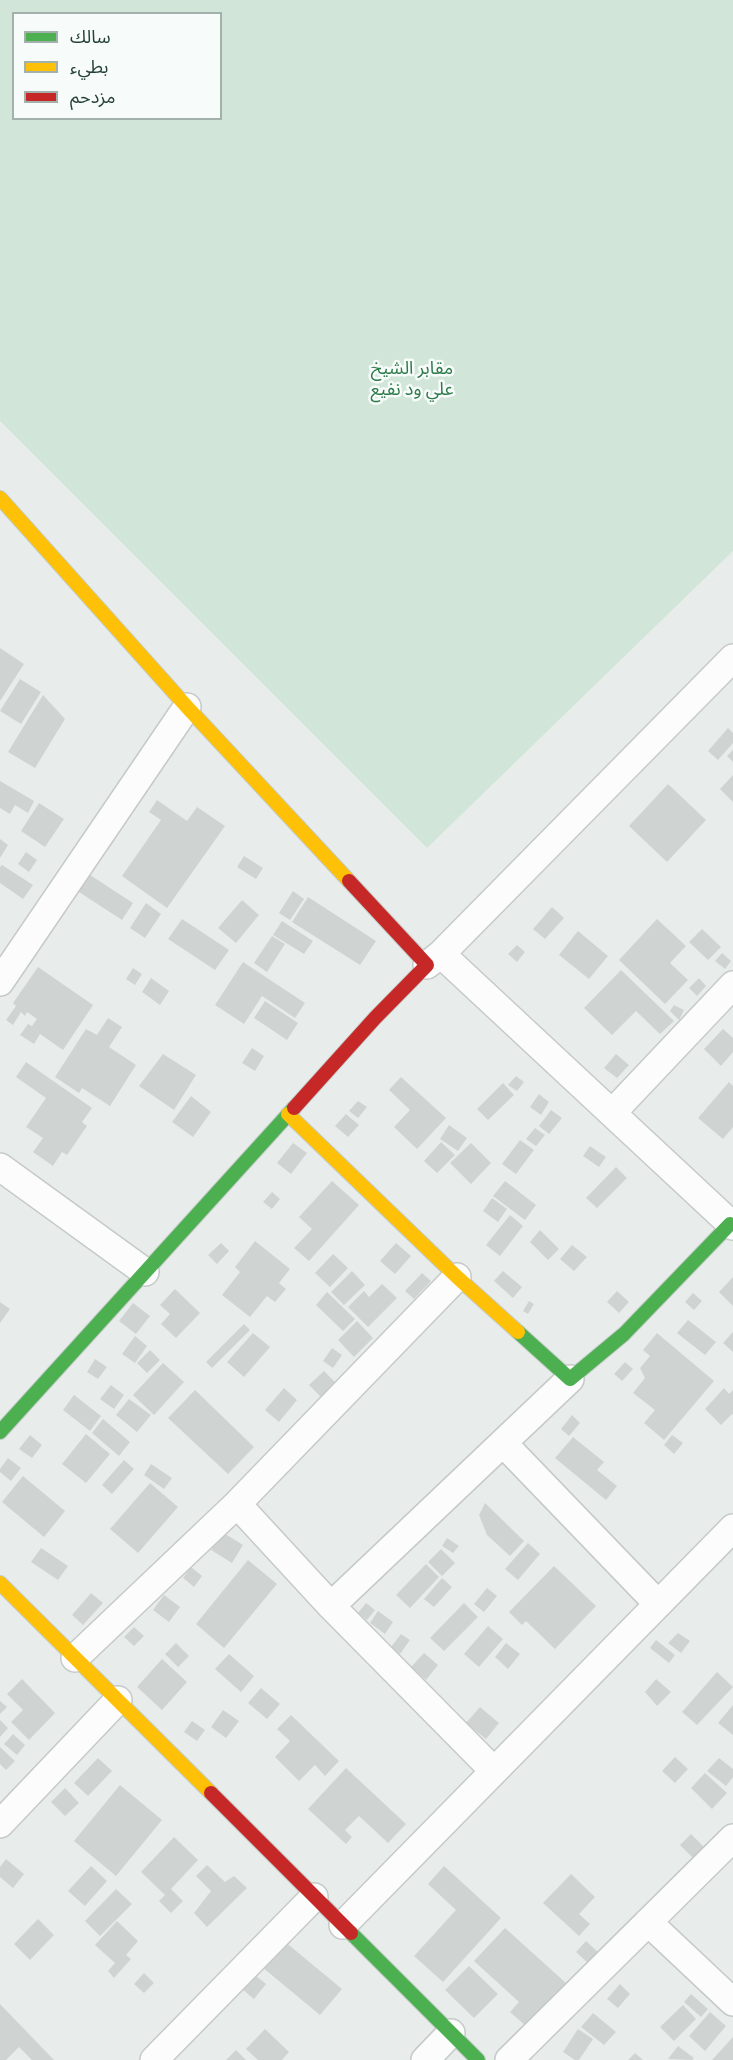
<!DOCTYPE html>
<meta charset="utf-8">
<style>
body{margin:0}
#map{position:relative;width:733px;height:2060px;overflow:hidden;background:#e8edeb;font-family:"Public Sans","Noto Sans Arabic",sans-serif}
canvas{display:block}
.legend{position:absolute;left:12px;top:12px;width:210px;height:108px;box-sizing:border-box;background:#f7fbf9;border:2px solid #a3b1ad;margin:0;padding:8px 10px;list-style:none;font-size:18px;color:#24423a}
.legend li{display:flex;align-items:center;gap:12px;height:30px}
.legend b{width:30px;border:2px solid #a3b1ad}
</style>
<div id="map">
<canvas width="733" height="2060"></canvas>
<ul class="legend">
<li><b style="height:8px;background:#4caf50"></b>سالك</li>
<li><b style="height:8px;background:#ffc107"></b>بطيء</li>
<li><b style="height:8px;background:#c62828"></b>مزدحم</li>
</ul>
</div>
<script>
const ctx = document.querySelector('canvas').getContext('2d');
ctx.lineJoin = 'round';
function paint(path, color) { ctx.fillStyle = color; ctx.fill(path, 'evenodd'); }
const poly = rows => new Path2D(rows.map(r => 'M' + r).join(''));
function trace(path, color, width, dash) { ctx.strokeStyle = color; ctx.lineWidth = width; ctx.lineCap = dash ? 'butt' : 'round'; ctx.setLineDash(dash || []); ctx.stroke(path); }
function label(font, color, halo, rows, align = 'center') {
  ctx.font = font + ' "Public Sans","Noto Sans Arabic",sans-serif'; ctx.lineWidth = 5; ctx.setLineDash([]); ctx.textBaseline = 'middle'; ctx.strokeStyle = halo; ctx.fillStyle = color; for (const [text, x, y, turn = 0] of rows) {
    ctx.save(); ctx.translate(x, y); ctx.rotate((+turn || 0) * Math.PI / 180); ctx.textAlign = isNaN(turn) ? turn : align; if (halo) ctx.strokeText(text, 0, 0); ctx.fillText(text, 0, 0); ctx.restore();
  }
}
paint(poly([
 [0,0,733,0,733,551,427,848,0,421],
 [14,14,220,14,220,118,14,118]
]), '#d1e6d8');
paint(poly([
 [0,648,24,664,0,701],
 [20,679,41,692,21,724,0,711],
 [43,695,65,719,35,768,8,752],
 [728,728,733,733,733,743,718,760,708,751],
 [733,750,733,762,727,756],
 [733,775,733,802,720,789],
 [0,781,34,801,28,813,15,805,10,814,0,808],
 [668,784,706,820,667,862,629,826],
 [157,800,187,821,197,807,225,826,167,908,122,876,161,820,149,812],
 [39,803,64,819,45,847,21,831],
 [0,839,8,845,0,858],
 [26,852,37,860,29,872,18,864],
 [244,856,263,868,256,879,237,867],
 [2,865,33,885,23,899,0,883,0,867],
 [90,875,133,903,122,920,79,892],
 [293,891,304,899,290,920,279,913],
 [308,897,376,941,360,965,292,922],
 [242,900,259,915,236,943,218,928],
 [146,903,161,914,145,938,130,928],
 [552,907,564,918,545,939,533,929],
 [182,919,229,950,215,970,168,939],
 [657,919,686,946,670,963,688,980,665,1004,619,960],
 [282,921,313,941,304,954,273,935],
 [702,929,721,947,708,960,689,942],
 [578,931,608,956,589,979,559,955],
 [272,936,285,944,267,972,254,963],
 [517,945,525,952,517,962,508,954],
 [722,953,731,961,725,969,715,961],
 [243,962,305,1003,295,1018,262,996,244,1024,215,1005],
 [38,967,93,1005,63,1050,40,1034,34,1044,20,1035,28,1024,32,1026,37,1019,27,1012,25,1016,21,1012,13,1025,6,1020,16,1006,13,1003],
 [133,968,142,974,135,985,126,979],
 [621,970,674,1021,660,1034,636,1011,612,1035,584,1008],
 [151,978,169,991,160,1005,142,992],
 [699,978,706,986,697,996,689,988],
 [265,1001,298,1023,287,1040,254,1018],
 [674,1005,684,1010,679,1020,670,1011],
 [108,1018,122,1027,109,1047,136,1065,110,1106,82,1088,79,1093,55,1077,86,1029,97,1035],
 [723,1029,733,1038,733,1052,721,1066,704,1049],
 [252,1048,264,1056,255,1071,242,1063],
 [163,1054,196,1075,174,1110,139,1086],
 [616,1054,629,1065,617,1078,604,1068],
 [26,1062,92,1108,82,1122,87,1126,67,1155,62,1152,53,1166,33,1152,43,1138,26,1127,46,1098,16,1077],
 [516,1076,524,1082,517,1091,508,1085],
 [401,1077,446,1118,417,1149,394,1127,410,1110,389,1090],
 [729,1082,733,1086,733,1127,723,1139,698,1118],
 [503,1083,514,1095,488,1120,477,1109],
 [539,1094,549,1102,541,1115,530,1107],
 [191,1096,211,1112,193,1137,172,1122],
 [358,1101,367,1107,358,1118,349,1111],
 [551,1110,562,1118,549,1134,539,1126],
 [346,1114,359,1125,348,1137,335,1126],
 [449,1125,467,1138,458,1151,440,1139],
 [535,1128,545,1135,536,1146,526,1139],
 [520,1140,534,1150,516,1174,502,1164],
 [441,1142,455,1155,437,1173,424,1161],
 [293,1143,307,1153,291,1174,277,1163],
 [471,1143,491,1163,471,1184,450,1163],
 [590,1146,606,1157,599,1167,583,1156],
 [616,1167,627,1178,597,1208,586,1198],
 [332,1181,359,1205,309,1261,294,1248,312,1229,299,1217],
 [505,1181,536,1205,525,1220,493,1196],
 [272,1192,280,1199,272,1209,263,1202],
 [492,1198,507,1209,498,1222,483,1211],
 [510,1215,523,1226,500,1256,486,1245],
 [540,1230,559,1249,548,1260,530,1242],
 [255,1241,290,1269,279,1283,286,1289,275,1302,267,1296,250,1317,222,1295,240,1272,235,1267],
 [221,1243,229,1251,217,1264,208,1255],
 [396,1243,411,1256,395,1274,380,1261],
 [572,1245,587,1257,574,1271,560,1259],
 [333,1254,348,1268,330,1287,315,1273],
 [352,1271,365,1285,344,1305,331,1292],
 [503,1271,522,1287,513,1298,494,1281],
 [422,1273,431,1281,414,1299,405,1291],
 [733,1277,733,1306,719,1292],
 [382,1284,397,1298,368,1327,348,1307,364,1291,369,1297],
 [175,1289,200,1313,176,1338,161,1324,170,1314,160,1305],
 [617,1291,629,1302,619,1313,607,1302],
 [327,1292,355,1319,343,1331,316,1305],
 [693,1293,702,1301,694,1310,685,1302],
 [529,1301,534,1304,528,1314,523,1311],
 [0,1302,10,1309,0,1323],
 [133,1303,150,1316,136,1334,119,1321],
 [688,1320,716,1342,705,1355,677,1333],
 [357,1321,373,1338,354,1357,338,1340],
 [244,1324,250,1330,212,1368,206,1362],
 [733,1332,733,1352,723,1343],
 [253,1333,270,1347,244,1377,227,1362],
 [657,1333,714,1381,664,1440,644,1423,655,1410,633,1393,645,1378,640,1368,650,1356,643,1350],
 [135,1336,147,1346,135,1363,122,1354],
 [332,1348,342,1355,333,1368,323,1361],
 [150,1350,160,1360,147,1373,137,1363],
 [95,1359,107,1367,98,1379,87,1372],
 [625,1362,633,1369,622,1381,614,1374],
 [163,1363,184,1382,154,1415,133,1395],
 [324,1371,337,1384,322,1398,309,1385],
 [111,1385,124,1395,114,1409,100,1399],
 [284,1388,297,1400,279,1422,265,1410],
 [724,1388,729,1394,733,1390,733,1415,732,1414,721,1425,705,1409],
 [195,1390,254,1447,228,1474,168,1418],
 [74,1395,101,1416,90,1431,63,1410],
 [129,1399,151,1415,137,1432,116,1415],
 [572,1415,580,1423,569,1436,561,1429],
 [103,1419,130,1442,119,1456,92,1433],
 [86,1434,110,1454,86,1483,62,1464],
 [30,1435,42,1445,32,1458,19,1449],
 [672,1435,683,1443,674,1454,664,1445],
 [573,1437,604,1462,597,1470,617,1486,606,1500,555,1458],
 [8,1458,21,1468,11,1481,0,1472,0,1469],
 [124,1460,134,1469,112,1494,102,1485],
 [151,1464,172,1478,164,1489,144,1475],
 [23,1476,65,1511,44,1537,2,1502],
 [150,1483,178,1507,138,1553,110,1529],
 [485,1503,524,1541,510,1556,487,1535,479,1515],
 [222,1532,243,1545,232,1563,211,1550],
 [447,1538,459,1546,453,1553,442,1546],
 [528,1543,540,1554,518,1580,505,1569],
 [41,1548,68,1566,58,1580,31,1562],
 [441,1549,455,1563,442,1576,428,1562],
 [248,1560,277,1584,224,1648,196,1624],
 [426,1564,439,1577,410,1608,396,1595],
 [554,1566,596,1606,555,1649,526,1621,522,1625,509,1612],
 [191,1567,202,1576,194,1587,183,1578],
 [442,1578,452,1587,434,1607,424,1599],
 [487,1588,497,1596,484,1612,474,1604],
 [91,1593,103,1603,83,1625,72,1615],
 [164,1595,180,1607,169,1622,153,1610],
 [366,1603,375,1610,367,1620,358,1613],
 [464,1603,478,1617,444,1651,430,1638],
 [378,1611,393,1622,385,1634,370,1623],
 [488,1626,503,1639,479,1667,464,1654],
 [134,1627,144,1636,134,1646,124,1637],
 [678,1633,690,1641,681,1653,668,1643],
 [401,1634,410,1640,400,1654,391,1647],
 [656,1640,675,1655,669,1663,650,1648],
 [176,1643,189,1656,178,1667,165,1654],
 [506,1643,520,1654,508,1669,495,1657],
 [424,1653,438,1665,426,1680,411,1667],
 [229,1654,254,1676,241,1692,215,1669],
 [162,1659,187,1682,162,1710,137,1687],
 [717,1672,733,1687,697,1725,682,1712],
 [22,1679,55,1713,29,1740,11,1722,23,1710,7,1694],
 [656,1679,671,1692,657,1706,645,1692],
 [261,1688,280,1704,267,1719,248,1703],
 [0,1701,7,1707,0,1714],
 [733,1705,733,1735,718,1723],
 [480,1707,499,1723,486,1739,466,1723],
 [223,1710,239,1721,226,1738,211,1727],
 [291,1715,339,1761,325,1776,315,1765,299,1781,275,1757,290,1741,277,1729],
 [0,1720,8,1728,0,1737],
 [192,1721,205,1730,197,1741,184,1732],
 [13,1734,25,1745,17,1755,4,1744],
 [0,1747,15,1761,6,1770,0,1764],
 [675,1757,688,1769,675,1783,662,1771],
 [98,1758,112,1771,88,1796,74,1783],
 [719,1758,733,1769,733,1777,726,1786,707,1771],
 [346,1768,406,1824,388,1843,359,1816,345,1830,352,1837,346,1844,308,1809],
 [705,1773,727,1793,712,1809,691,1788],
 [120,1785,162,1820,116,1876,74,1841],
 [65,1788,79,1803,65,1816,51,1802],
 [691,1834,704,1847,693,1858,680,1845],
 [174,1837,198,1860,171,1889,183,1901,171,1913,159,1901,165,1895,141,1872],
 [6,1859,24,1874,13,1888,0,1877,0,1867],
 [207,1865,225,1882,234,1876,247,1888,207,1927,194,1913,211,1891,196,1876],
 [91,1866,107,1881,85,1906,68,1891],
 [444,1866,501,1918,443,1982,414,1956,456,1910,428,1884],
 [571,1874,595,1897,579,1914,590,1924,579,1936,543,1903],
 [116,1889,132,1904,100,1936,85,1921],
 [38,1919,54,1935,30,1960,14,1944],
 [117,1921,138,1941,126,1955,131,1959,114,1978,108,1971,115,1963,95,1945],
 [505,1928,566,1983,527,2027,510,2012,519,2002,474,1961],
 [284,1941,342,1989,320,2015,262,1967],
 [586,1941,598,1952,588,1963,576,1952],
 [469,1966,498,1994,474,2018,445,1990],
 [144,1973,154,1983,144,1993,134,1984],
 [255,1975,266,1984,254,1999,243,1990],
 [620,1984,630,1994,618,2008,607,1999],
 [691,1994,708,2009,701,2017,684,2002],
 [0,2004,54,2060,32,2060,19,2047,6,2060,0,2060],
 [683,2005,696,2019,674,2041,660,2027],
 [710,2012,726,2026,705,2051,689,2036],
 [593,2013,616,2032,604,2045,581,2027],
 [265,2029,289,2052,282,2060,258,2060,246,2049],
 [578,2029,593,2039,579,2060,575,2060,563,2052],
 [733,2037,733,2060,712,2060],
 [678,2046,694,2058,692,2060,668,2059],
 [236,2050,246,2060,226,2060],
 [635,2053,643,2060,628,2060]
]), '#cfd4d2');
const street = poly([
 [441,954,733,1226],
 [427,965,441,954,733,658],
 [0,982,187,707],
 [612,1113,733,985],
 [0,1167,145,1272],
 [503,1443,658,1604],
 [237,1504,331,1606,494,1771],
 [331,1606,570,1379],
 [75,1658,237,1504,457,1277],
 [0,1824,118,1700],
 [648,1922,733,2002],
 [343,1925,733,1528],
 [154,2060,314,1897],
 [425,2060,451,2033],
 [509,2060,733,1838]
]);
const fast = poly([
 [518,1332,570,1379,624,1334,730,1224],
 [0,1432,294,1108],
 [351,1933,478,2060]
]);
const slow = poly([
 [0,498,187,707,349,881],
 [288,1114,457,1277,518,1332],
 [0,1583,211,1793]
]);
const jam = poly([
 [294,1108,375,1018,427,965,349,881],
 [211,1793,351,1933]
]);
trace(street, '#c5cac8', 30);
trace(fast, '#c3cbc8', 16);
trace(slow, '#c3cbc8', 16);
trace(jam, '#c3cbc8', 16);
trace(street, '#fcfcfc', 27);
trace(fast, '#4caf50', 14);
trace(slow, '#ffc107', 14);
trace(jam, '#c62828', 14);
label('18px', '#2d7a4b', '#f7fbf9', [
 ["مقابر الشيخ",412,368],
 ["علي ود نفيع",412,389]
]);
</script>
